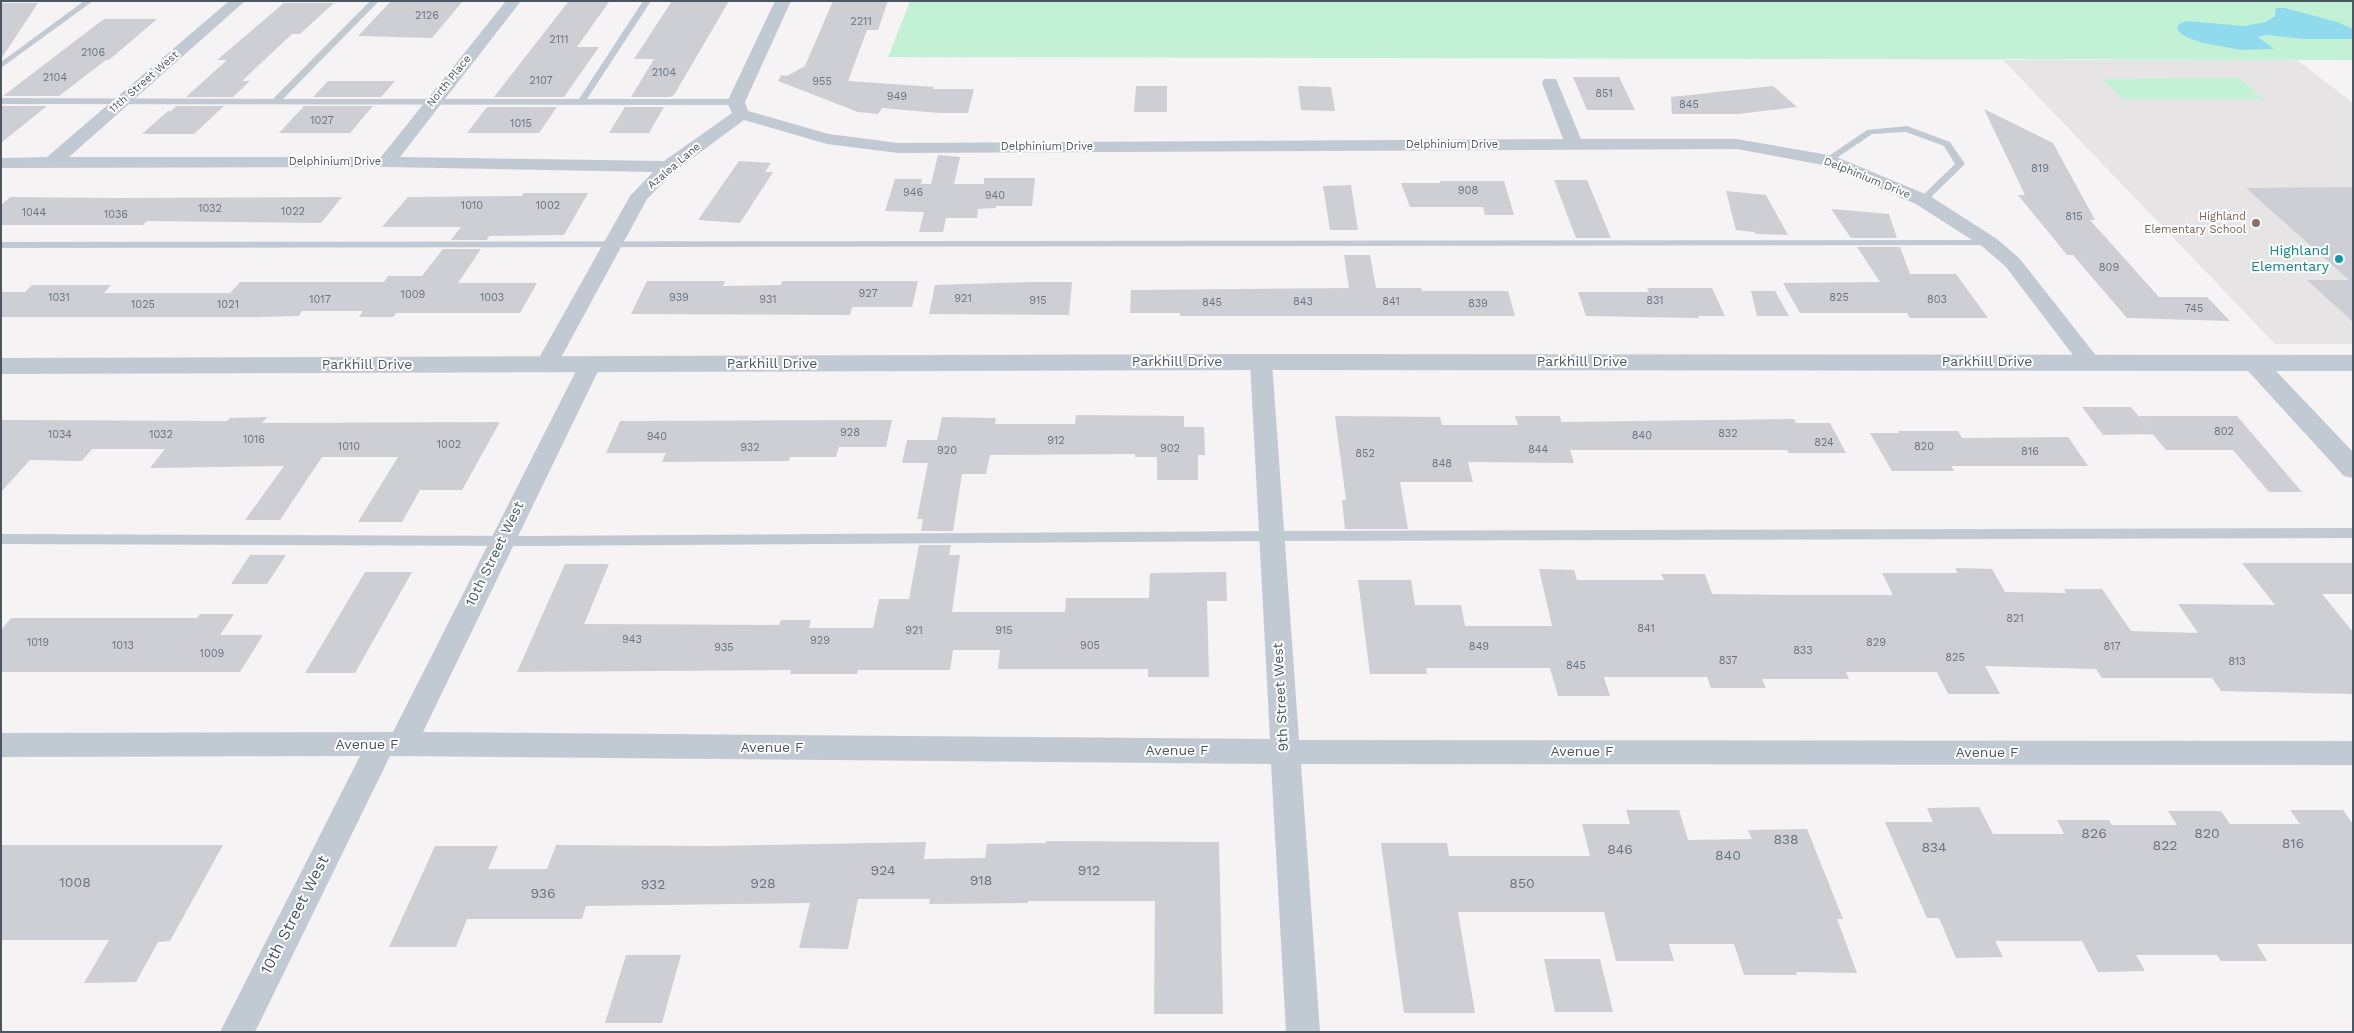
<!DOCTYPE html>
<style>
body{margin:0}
#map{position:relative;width:2354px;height:1033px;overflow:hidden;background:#f5f3f3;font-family:"Work Sans",sans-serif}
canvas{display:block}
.frame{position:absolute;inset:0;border:2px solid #4a5661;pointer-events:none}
</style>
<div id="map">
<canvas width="2354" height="1033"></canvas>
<div class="frame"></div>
</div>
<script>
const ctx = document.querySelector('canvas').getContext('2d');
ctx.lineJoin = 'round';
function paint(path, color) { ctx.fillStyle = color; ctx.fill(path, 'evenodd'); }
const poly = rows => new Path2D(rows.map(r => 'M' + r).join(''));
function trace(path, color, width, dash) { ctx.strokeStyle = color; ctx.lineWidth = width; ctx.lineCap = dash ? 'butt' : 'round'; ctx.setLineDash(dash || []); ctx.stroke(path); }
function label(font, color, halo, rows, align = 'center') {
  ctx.font = font + ' "Work Sans",sans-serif'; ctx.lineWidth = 4; ctx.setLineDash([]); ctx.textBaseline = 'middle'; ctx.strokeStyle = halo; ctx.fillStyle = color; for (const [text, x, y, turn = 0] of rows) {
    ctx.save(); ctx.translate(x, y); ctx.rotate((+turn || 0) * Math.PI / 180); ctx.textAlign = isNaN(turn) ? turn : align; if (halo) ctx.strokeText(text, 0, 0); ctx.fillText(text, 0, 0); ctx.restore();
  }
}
paint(poly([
 [2003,60,2297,60,2353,103,2353,344,2275,344]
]), '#e6e4e5');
paint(poly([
 [910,1,2353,1,2353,60,888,57],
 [2239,78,2264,99,2123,99,2102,79]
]), '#c3f1d5');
paint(poly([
 [2276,8,2285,8,2337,22,2353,29,2353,39,2304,39,2266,35,2258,37,2274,49,2241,50,2203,43,2186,37,2177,30,2179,24,2187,21,2244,26,2266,22,2275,16]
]), '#90daee');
paint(poly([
 [391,1,463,1,432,38,358,36],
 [672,1,729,1,674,95,670,97,631,97,654,59,634,59],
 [833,1,888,1,878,30,867,30,848,81,934,87,933,89,974,89,968,113,939,113,882,108,878,114,858,112,778,81,781,75,787,76,805,66],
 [568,2,609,2,577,47,599,47,564,97,494,97],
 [1,3,38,3,1,59],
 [284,3,334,3,300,34,292,34,242,81,250,81,233,97,186,97,227,60,217,60],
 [104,19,157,19,109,60,106,60,59,96,3,96],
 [1573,77,1619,77,1635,110,1587,110],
 [328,81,395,81,381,97,313,97],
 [1136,86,1167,86,1167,112,1134,112],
 [1298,86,1331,87,1335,111,1301,110],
 [1773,86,1797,107,1738,114,1672,114,1671,97],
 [1,106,47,106,1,143],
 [176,106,224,106,194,134,142,134,168,111,171,111],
 [304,106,373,106,350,133,279,133],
 [487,107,557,107,539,133,467,133],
 [625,107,664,107,649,133,609,133],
 [1984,109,2053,143,2095,220,2090,220,2159,297,2207,297,2230,321,2127,318,2073,255,2067,255,2018,195,2025,195],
 [938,155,960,157,954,184,984,184,984,178,1035,178,1032,206,996,206,996,208,978,209,977,218,946,218,943,232,919,232,924,212,885,211,895,179,922,179,921,184,931,184],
 [739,161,771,163,765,172,773,172,740,223,698,220],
 [1554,180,1587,180,1611,238,1576,238],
 [1440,181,1504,181,1514,215,1485,215,1483,207,1410,207,1401,183,1440,183],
 [1351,185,1358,230,1330,230,1323,186],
 [2353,187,2353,322,2307,280,2349,280,2246,188],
 [1726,191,1766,195,1788,235,1756,234,1754,232,1736,230],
 [524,193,588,193,564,235,489,236,487,240,451,240,461,227,382,227,408,197,522,196],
 [10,197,116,198,342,197,321,223,147,221,143,225,1,225,1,205],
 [1831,209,1889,214,1897,238,1851,238],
 [1857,247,1900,247,1910,274,1956,274,1988,318,1910,318,1907,313,1800,313,1783,283,1880,282],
 [443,249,481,249,458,283,537,283,520,313,396,313,393,317,359,317,363,311,302,311,299,316,256,317,1,317,1,292,25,292,32,285,111,285,104,293,230,293,240,282,384,282,388,276,422,276],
 [1344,255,1370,255,1376,288,1421,288,1422,291,1508,291,1515,316,1180,316,1180,313,1130,313,1131,290,1349,288],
 [647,281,725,281,723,286,781,285,782,281,918,281,912,307,852,307,850,315,631,314],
 [1031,282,1072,282,1069,315,929,314,935,285],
 [1647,288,1712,288,1725,316,1698,316,1699,318,1586,316,1578,292,1649,292],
 [1751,291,1775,291,1789,316,1757,316],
 [2082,407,2131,407,2153,434,2103,435],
 [1076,415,1184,416,1184,427,1204,427,1205,455,1198,455,1198,480,1157,480,1157,457,1135,457,1135,454,990,455,986,474,962,474,953,531,921,531,923,519,917,519,928,463,902,463,907,440,937,440,942,417,996,418,995,424,1075,424],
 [1335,416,1440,417,1442,425,1518,425,1515,416,1560,416,1561,422,1794,419,1796,423,1830,423,1846,453,1789,453,1787,450,1570,450,1574,463,1468,462,1473,482,1400,482,1408,529,1345,529,1342,500,1346,500],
 [2138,416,2237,416,2302,492,2269,492,2233,450,2166,450],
 [267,417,262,423,500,422,462,490,420,490,402,522,358,522,398,457,322,457,280,520,245,520,284,466,150,468,165,449,92,449,82,461,30,460,1,492,1,420,227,421,230,418],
 [892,420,886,447,839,447,836,457,790,457,789,461,662,462,666,453,606,453,620,421],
 [1898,431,1958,431,1962,438,2068,437,2088,466,1951,466,1954,471,1892,471,1870,433,1899,433],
 [919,545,951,545,949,555,960,555,952,612,1065,612,1066,598,1149,598,1150,573,1226,572,1227,601,1207,601,1209,677,1148,677,1148,669,998,669,1000,650,953,650,950,670,858,670,857,674,790,674,791,670,517,672,565,564,609,564,584,624,779,625,781,620,811,620,809,628,873,628,879,599,909,599],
 [250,555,286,555,267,584,231,584],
 [2242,563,2353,563,2353,594,2322,594,2353,632,2353,694,2221,691,2212,678,2102,678,2096,669,1985,666,2000,694,1948,694,1937,672,1846,672,1849,679,1762,679,1766,688,1711,688,1707,677,1604,677,1610,696,1558,696,1550,668,1426,668,1427,674,1370,674,1358,580,1411,580,1415,605,1461,605,1465,626,1552,626,1539,569,1574,570,1577,580,1664,580,1661,574,1705,574,1712,594,1787,595,1893,595,1882,573,1958,573,1955,568,1992,569,2005,592,2066,593,2064,589,2102,589,2131,631,2198,633,2178,604,2275,605],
 [365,572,412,572,355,673,305,673],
 [200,614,234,614,220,635,263,635,240,672,1,672,1,630,11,618,197,618],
 [1979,807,1993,834,2064,834,2057,820,2109,820,2112,825,2177,825,2168,811,2221,811,2230,824,2300,824,2290,810,2343,810,2353,824,2353,944,2257,944,2267,961,2221,961,2217,955,2136,955,2145,971,2098,972,2082,941,1995,941,2003,957,1956,958,1939,918,1927,918,1885,822,1933,822,1927,808],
 [1626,810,1679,810,1688,840,1752,839,1748,830,1807,829,1843,919,1837,919,1857,973,1796,972,1797,975,1744,975,1734,944,1669,944,1674,961,1616,961,1604,912,1458,912,1475,1013,1404,1013,1381,843,1447,843,1449,856,1590,856,1582,824,1630,824],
 [1046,841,1219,842,1223,1014,1154,1014,1155,901,1028,901,1028,903,929,904,930,899,858,899,848,949,799,948,810,903,586,906,582,919,467,919,456,947,389,947,435,846,498,846,488,869,547,869,556,845,712,846,926,842,924,859,985,858,987,844,1046,843],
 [1,845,223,845,170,941,158,942,136,982,84,983,109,940,1,940],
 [626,955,681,955,662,1023,605,1023],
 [1544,959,1600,959,1613,1012,1555,1012]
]), '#cdcfd5');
paint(poly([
 [84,1,93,1,1,68,1,62,84,1],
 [370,1,379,1,283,99,579,99,643,1,651,1,587,99,736,99,740,102,736,105,1,104,1,98,273,99,370,1],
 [1907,126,1950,142,1965,164,1926,202,1923,203,1918,200,1955,164,1944,146,1906,132,1872,134,1831,162,1823,160,1867,130,1907,126],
 [1990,240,1994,241,1994,245,1,248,1,242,1990,240],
 [2353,528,2353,538,1271,541,528,546,1,544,1,534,528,536,1271,531,2353,528]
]), '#c1cad2');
paint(poly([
 [229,1,245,1,69,157,381,157,506,1,521,1,400,157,664,161,732,113,727,102,775,1,791,1,745,102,748,111,829,134,898,143,1563,139,1542,83,1544,79,1556,79,1581,139,1737,139,1834,156,1930,196,1997,239,2020,259,2101,362,2098,367,2090,369,2082,367,2006,267,1983,247,1916,204,1823,165,1737,149,898,153,827,144,744,120,675,171,647,199,557,365,554,370,546,372,538,370,535,365,630,196,653,172,386,167,1,168,1,158,47,157,229,1],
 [1261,355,1269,357,1272,362,1299,740,2353,741,2353,765,1301,764,1320,1032,1286,1032,1271,764,390,756,255,1032,220,1032,360,756,1,757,1,733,393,732,579,365,582,360,590,358,598,360,601,365,423,732,1270,739,1250,362,1253,357,1261,355]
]), '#c1cad2');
paint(poly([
 [1261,354,2353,355,2353,371,2276,371,2353,452,2353,478,2344,476,2248,371,1261,370,1,374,1,358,1261,354]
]), '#c1cad2');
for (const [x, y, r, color] of [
 [2256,223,5,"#8d6e63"],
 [2339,259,5,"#0f9aa8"]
]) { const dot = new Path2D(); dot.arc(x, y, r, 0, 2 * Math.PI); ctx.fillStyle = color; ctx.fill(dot); trace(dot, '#fff', 2); }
label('11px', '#6b747e', null, [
 ["2126",427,16],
 ["2211",861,22],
 ["2111",559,40],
 ["2106",93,53],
 ["2104",664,73],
 ["2104",55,78],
 ["2107",541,81],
 ["955",822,82],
 ["851",1604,94],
 ["949",897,97],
 ["845",1689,105],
 ["1027",322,121],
 ["1015",521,124],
 ["819",2040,169],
 ["908",1468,191],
 ["946",913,193],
 ["940",995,196],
 ["1010",472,206],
 ["1002",548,206],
 ["1032",210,209],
 ["1022",293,212],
 ["1044",34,213],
 ["1036",116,215],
 ["815",2074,217],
 ["809",2109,268],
 ["927",868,294],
 ["1009",413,295],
 ["1031",59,298],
 ["1003",492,298],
 ["939",679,298],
 ["825",1839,298],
 ["921",963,299],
 ["1017",320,300],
 ["931",768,300],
 ["803",1937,300],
 ["915",1038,301],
 ["831",1655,301],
 ["843",1303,302],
 ["841",1391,302],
 ["845",1212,303],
 ["839",1478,304],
 ["1025",143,305],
 ["1021",228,305],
 ["745",2194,309],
 ["802",2224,432],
 ["928",850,433],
 ["832",1728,434],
 ["1034",60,435],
 ["1032",161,435],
 ["840",1642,436],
 ["940",657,437],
 ["1016",254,440],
 ["912",1056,441],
 ["824",1824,443],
 ["1002",449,445],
 ["1010",349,447],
 ["820",1924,447],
 ["932",750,448],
 ["902",1170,449],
 ["844",1538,450],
 ["920",947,451],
 ["816",2030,452],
 ["852",1365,454],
 ["848",1442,464],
 ["821",2015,619],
 ["841",1646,629],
 ["921",914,631],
 ["915",1004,631],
 ["943",632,640],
 ["929",820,641],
 ["1019",38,643],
 ["829",1876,643],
 ["1013",123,646],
 ["905",1090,646],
 ["849",1479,647],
 ["817",2112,647],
 ["935",724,648],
 ["833",1803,651],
 ["1009",212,654],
 ["825",1955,658],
 ["837",1728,661],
 ["813",2237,662],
 ["845",1576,666]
]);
label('11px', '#4a5661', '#fff', [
 ["North Place",449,81,-51],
 ["11th Street West",144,82,-41],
 ["Delphinium Drive",1452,145],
 ["Delphinium Drive",1047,147],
 ["Delphinium Drive",335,162],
 ["Azalea Lane",674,166,-40],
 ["Delphinium Drive",1867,178,22]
]);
label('11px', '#785e54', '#fff', [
 ["Highland",2246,217],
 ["Elementary School",2246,230]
], 'right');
label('14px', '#0d838f', '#fff', [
 ["Highland",2329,251],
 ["Elementary",2329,267]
], 'right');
label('14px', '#4a5661', '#fff', [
 ["Parkhill Drive",1177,362],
 ["Parkhill Drive",1582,362],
 ["Parkhill Drive",1987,362],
 ["Parkhill Drive",772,364],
 ["Parkhill Drive",367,365],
 ["10th Street West",495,554,-64],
 ["9th Street West",1281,697,-93],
 ["Avenue F",367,745],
 ["Avenue F",772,748],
 ["Avenue F",1177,751],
 ["Avenue F",1582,752],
 ["Avenue F",1987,753]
]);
label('14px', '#6b747e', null, [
 ["826",2094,834],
 ["820",2207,834],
 ["838",1786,840],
 ["816",2293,844],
 ["822",2165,846],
 ["834",1934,848],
 ["846",1620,850],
 ["840",1728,856],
 ["924",883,871],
 ["912",1089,871],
 ["918",981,881],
 ["1008",75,883],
 ["928",763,884],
 ["850",1522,884],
 ["932",653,885],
 ["936",543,894]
]);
label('16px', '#4a5661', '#fff', [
 ["10th Street West",295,915,-63]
]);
</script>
